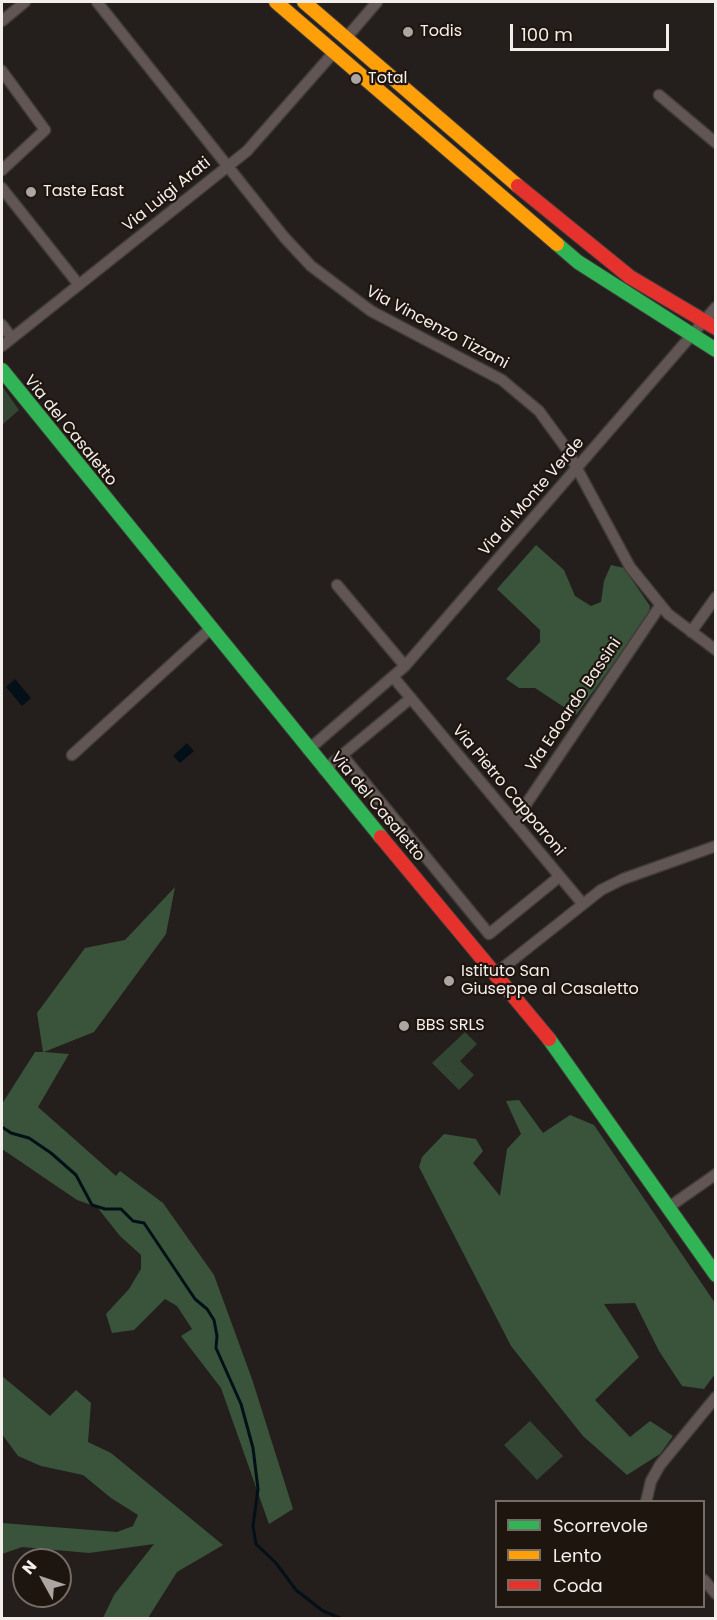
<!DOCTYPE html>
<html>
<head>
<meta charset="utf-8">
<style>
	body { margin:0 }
	#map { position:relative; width:717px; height:1620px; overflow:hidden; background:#241f1c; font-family:Poppins,sans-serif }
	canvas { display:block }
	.frame { position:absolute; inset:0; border:3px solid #f4eeea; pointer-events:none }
	.legend { position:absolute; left:495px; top:1500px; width:210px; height:108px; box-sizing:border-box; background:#1e150f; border:2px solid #746c67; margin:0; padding:8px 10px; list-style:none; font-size:18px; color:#f4eeea }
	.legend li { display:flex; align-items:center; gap:12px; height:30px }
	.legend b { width:30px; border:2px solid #746c67 }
	.north { position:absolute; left:12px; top:1548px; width:60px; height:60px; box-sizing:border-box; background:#1e150f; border:2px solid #746c67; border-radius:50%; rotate:310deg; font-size:16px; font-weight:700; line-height:24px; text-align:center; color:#f4eeea }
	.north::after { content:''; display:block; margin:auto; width:21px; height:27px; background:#aba6a2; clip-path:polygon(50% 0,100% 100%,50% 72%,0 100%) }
	.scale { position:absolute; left:510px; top:24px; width:159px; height:27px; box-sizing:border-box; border:3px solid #f4eeea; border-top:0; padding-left:8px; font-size:18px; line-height:21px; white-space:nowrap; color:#f4eeea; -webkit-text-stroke:4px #1e150f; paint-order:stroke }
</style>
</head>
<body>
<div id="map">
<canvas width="717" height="1620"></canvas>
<div class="frame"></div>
<ul class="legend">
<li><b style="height:8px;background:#30b455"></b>Scorrevole</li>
<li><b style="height:8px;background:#ff9f0a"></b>Lento</li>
<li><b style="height:8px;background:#e5322d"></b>Coda</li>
</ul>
<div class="north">N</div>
<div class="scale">100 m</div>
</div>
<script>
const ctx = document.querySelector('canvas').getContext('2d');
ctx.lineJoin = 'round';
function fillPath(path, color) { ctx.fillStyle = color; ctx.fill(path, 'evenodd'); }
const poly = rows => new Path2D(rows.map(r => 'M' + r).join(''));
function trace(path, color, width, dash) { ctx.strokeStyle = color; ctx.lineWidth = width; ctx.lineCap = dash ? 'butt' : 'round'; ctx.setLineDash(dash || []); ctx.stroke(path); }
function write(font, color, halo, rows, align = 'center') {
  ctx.font = font + ' Poppins,sans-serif'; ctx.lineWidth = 4.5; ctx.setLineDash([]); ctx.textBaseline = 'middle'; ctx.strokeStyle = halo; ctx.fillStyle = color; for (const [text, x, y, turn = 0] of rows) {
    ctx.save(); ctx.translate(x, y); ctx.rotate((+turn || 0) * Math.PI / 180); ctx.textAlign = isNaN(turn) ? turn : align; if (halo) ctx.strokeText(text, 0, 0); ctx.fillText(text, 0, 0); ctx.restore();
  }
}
const green = poly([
	[2,386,19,410,2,425],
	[465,1032,477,1044,460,1061,474,1075,459,1090,432,1063],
	[530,1421,563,1456,537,1480,504,1445]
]);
const forest = poly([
	[536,545,564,570,575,596,591,606,601,602,604,581,611,565,624,568,650,606,649,615,576,715,535,688,519,688,506,679,540,642,540,630,497,589],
	[175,887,166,934,94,1032,44,1052,69,1054,38,1107,116,1176,120,1171,163,1203,214,1275,252,1379,293,1509,269,1524,221,1388,181,1336,192,1329,177,1306,165,1299,134,1330,112,1333,106,1314,129,1289,141,1269,141,1255,120,1236,97,1207,77,1200,2,1149,2,1104,35,1052,43,1052,37,1013,85,948,125,940],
	[519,1100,543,1133,570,1115,594,1125,715,1303,715,1374,704,1389,682,1386,659,1351,635,1303,604,1304,639,1357,595,1400,630,1437,650,1421,673,1436,660,1454,627,1475,583,1436,511,1346,419,1167,422,1157,444,1134,476,1139,483,1151,473,1163,500,1196,507,1149,521,1134,506,1101],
	[2,1376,50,1416,76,1390,91,1403,88,1442,111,1453,223,1545,177,1572,148,1618,103,1618,114,1595,154,1544,89,1553,22,1547,2,1554,2,1523,117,1532,133,1526,138,1515,111,1498,83,1475,41,1466,18,1456,2,1434]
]);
const water = poly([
	[15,679,31,698,22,706,6,687],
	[187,743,194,751,180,763,173,756]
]);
const stream = poly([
	[2,1127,11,1133,29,1138,51,1153,76,1175,92,1205,105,1209,121,1209,133,1221,144,1223,195,1299,207,1309,214,1320,217,1336,216,1348,241,1404,253,1448,258,1489,253,1526,256,1544,276,1563,296,1590,323,1611,340,1618]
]);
const street = poly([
	[97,2,284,237,311,266,371,311,502,380,539,411,566,448,630,567,668,614,716,650],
	[2,21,25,2],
	[347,37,377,2],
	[2,71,45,130,2,170],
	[659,95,716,143],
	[2,188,79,285],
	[2,325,12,338],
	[2,346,247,151,335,51],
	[337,585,405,666],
	[691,632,716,597],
	[394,678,582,903],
	[308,750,405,666,716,307],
	[72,755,209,630],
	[342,755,489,934,559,877],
	[324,770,411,698],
	[514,822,660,606],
	[495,974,601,890,623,879,716,846],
	[669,1207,716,1174],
	[646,1502,651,1481,660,1465,716,1397],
	[704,1580,716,1594]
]);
const fast = poly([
	[557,244,578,262,716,350],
	[2,370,381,837],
	[549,1039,716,1275]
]);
const slow = poly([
	[276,2,557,244],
	[304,2,518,186]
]);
const jam = poly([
	[518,186,630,277,716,328],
	[381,837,549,1039]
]);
const markers = [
	[408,32,6,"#aba6a2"],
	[356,79,6,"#aba6a2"],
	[31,192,6,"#aba6a2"],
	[449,981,6,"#aba6a2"],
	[404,1026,6,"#aba6a2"]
];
const poiNames = [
	["Todis",420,32],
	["Total",368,79],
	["Taste East",43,192],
	["Istituto San",461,972],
	["Giuseppe al Casaletto",461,990],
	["BBS SRLS",416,1026]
];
const streetNames = [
	["Via Luigi Arati",167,195,-39],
	["Via Vincenzo Tizzani",437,328,28],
	["Via del Casaletto",70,431,51],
	["Via di Monte Verde",532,497,-49],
	["Via Edoardo Bassini",574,705,-56],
	["Via Pietro Capparoni",508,791,50],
	["Via del Casaletto",377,807,50]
];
fillPath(green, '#324633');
fillPath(forest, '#39543b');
fillPath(water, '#031018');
trace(stream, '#031018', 3);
trace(street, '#403c3a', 13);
trace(fast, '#403c3a', 16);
trace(slow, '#403c3a', 16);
trace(jam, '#403c3a', 16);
trace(street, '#615654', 10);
trace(fast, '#30b455', 14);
trace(slow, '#ff9f0a', 14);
trace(jam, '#e5322d', 14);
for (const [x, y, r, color] of markers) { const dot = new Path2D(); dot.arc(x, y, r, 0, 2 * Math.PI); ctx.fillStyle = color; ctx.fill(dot); trace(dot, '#1e150f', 2); }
write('16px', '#f4eeea', '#1e150f', poiNames, 'left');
write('16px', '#f4eeea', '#1e150f', streetNames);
</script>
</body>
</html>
